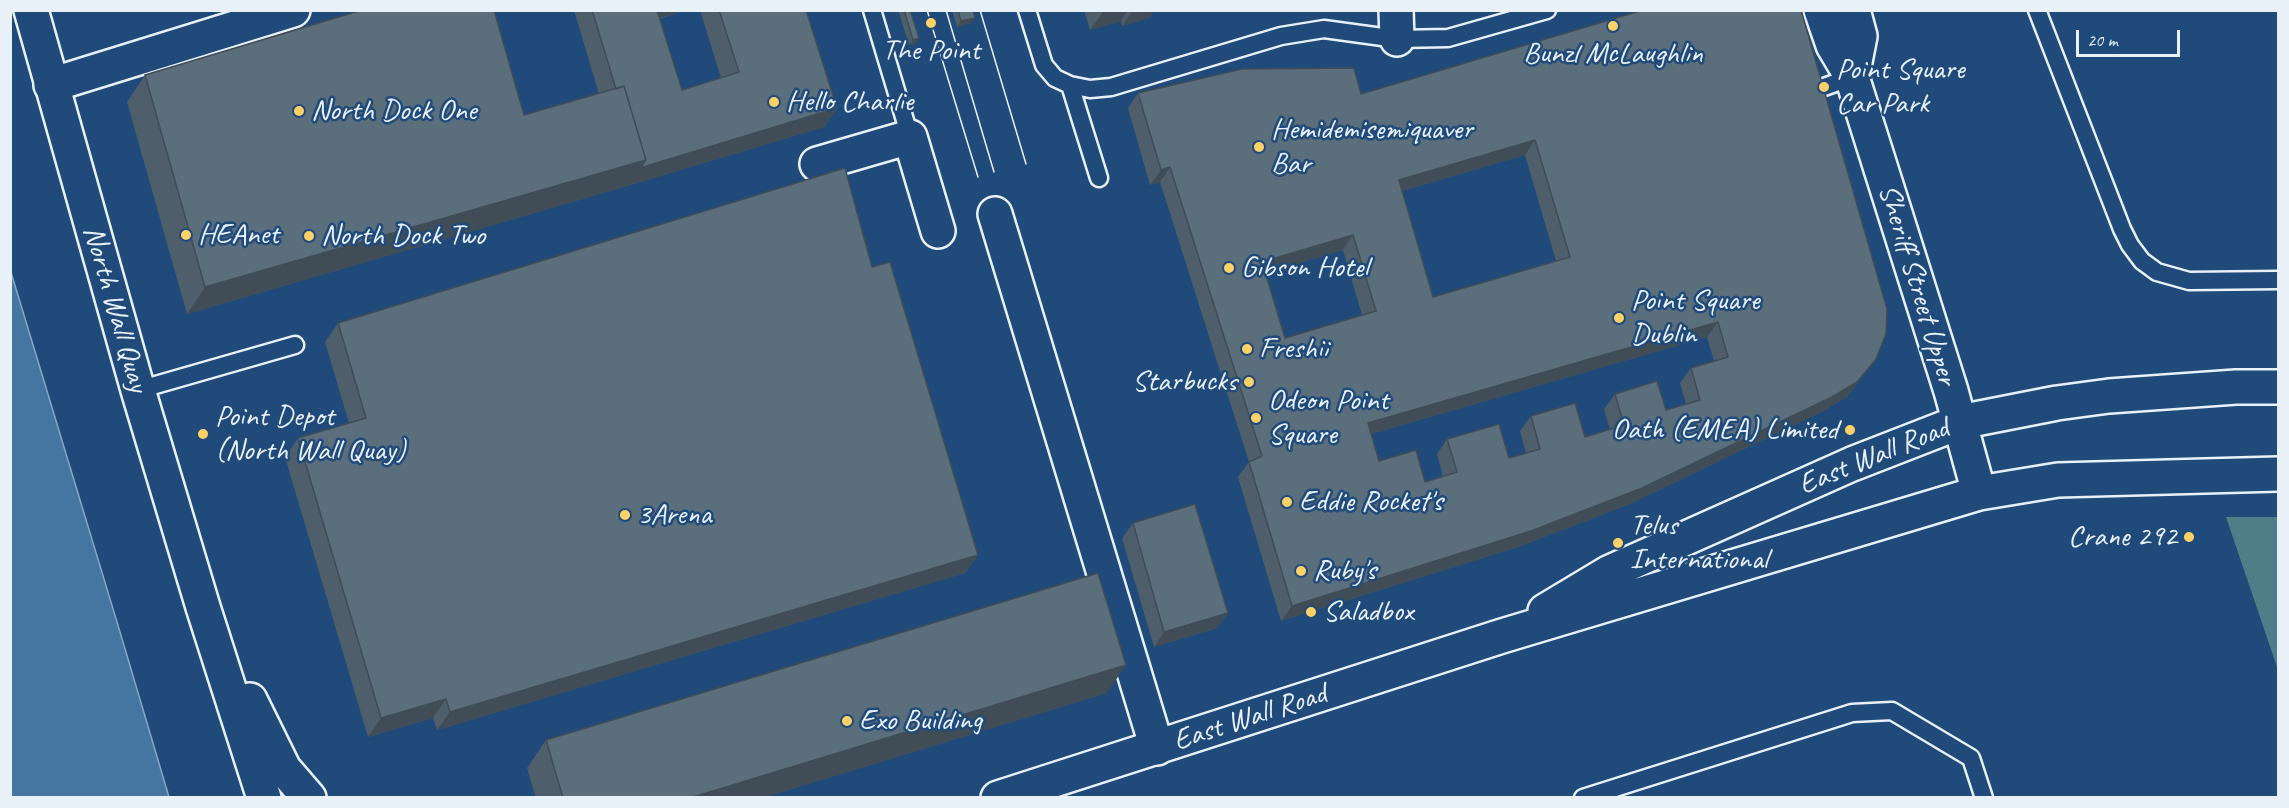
<!DOCTYPE html>
<html>
<head>
<meta charset="utf-8">
<style>
	body { margin:0 }
	#map { position:relative; width:2289px; height:808px; overflow:hidden; background:#1f4a7a; font-family:Caveat,sans-serif }
	canvas { display:block }
	.frame { position:absolute; inset:0; border:12px solid #e8f1f8; pointer-events:none }
	.scale { position:absolute; left:2076px; top:30px; width:104px; height:27px; box-sizing:border-box; border:3px solid #e8f1f8; border-top:0; padding-left:8px; font-size:18px; line-height:21px; white-space:nowrap; color:#e8f1f8; -webkit-text-stroke:4px #1f4a7a; paint-order:stroke }
</style>
</head>
<body>
<div id="map">
<canvas width="2289" height="808"></canvas>
<div class="frame"></div>
<div class="scale">20 m</div>
</div>
<script>
const ctx = document.querySelector('canvas').getContext('2d');
ctx.lineJoin = 'round';
function fillPath(path, color) { ctx.fillStyle = color; ctx.fill(path, 'evenodd'); }
const poly = rows => new Path2D(rows.map(r => 'M' + r).join(''));
function trace(path, color, width, dash) { ctx.strokeStyle = color; ctx.lineWidth = width; ctx.lineCap = dash ? 'butt' : 'round'; ctx.setLineDash(dash || []); ctx.stroke(path); }
function write(font, color, halo, rows, align = 'center') {
  ctx.font = font + ' Caveat,sans-serif'; ctx.lineWidth = 5; ctx.setLineDash([]); ctx.textBaseline = 'middle'; ctx.strokeStyle = halo; ctx.fillStyle = color; for (const [text, x, y, turn = 0] of rows) {
    ctx.save(); ctx.translate(x, y); ctx.rotate((+turn || 0) * Math.PI / 180); ctx.textAlign = isNaN(turn) ? turn : align; if (halo) ctx.strokeText(text, 0, 0); ctx.fillText(text, 0, 0); ctx.restore();
  }
}
const green = poly([
	[2226,517,2278,517,2278,670]
]);
const water = poly([
	[10,269,117,622,169,797,11,797,10,269]
]);
const lane = poly([
	[872,10,910,137],
	[1027,10,1044,65,1055,78,1070,85,1090,89,1111,87,1281,36,1324,29,1397,39,1448,38,1547,10],
	[2037,10,2122,229,2130,245,2142,261,2157,272,2189,281,2278,280],
	[1070,85,1099,178],
	[1824,87,1852,77],
	[138,390,295,345],
	[1583,798,1852,713,1892,711,1971,758,1984,798]
]);
const street = poly([
	[1396,10,1397,39],
	[51,85,293,10],
	[817,164,910,137,938,231],
	[995,214,1157,748]
]);
const secondary = poly([
	[31,10,138,390,203,607,264,798],
	[1821,10,1833,45,1852,77,1951,391,1979,493],
	[1852,77,1860,36,1853,10],
	[1545,611,1610,572,1852,464,1960,422,2057,403,2109,396,2236,387,2278,387],
	[250,700,284,769,309,798],
	[998,798,1502,636,1979,493,2058,480,2278,474]
]);
const tram = poly([
	[927,10,978,177],
	[946,10,994,172],
	[980,10,1026,164]
]);
const wall = poly([
	[574,10,685,10,660,19,682,90,721,78,700,10,806,10,837,108,824,127,627,186,187,314,127,102,145,75,524,115,599,94],
	[898,10,910,10,915,44,909,45],
	[952,10,973,10,971,23,957,27],
	[1084,10,1158,10,1153,12,1149,18,1122,26,1121,21,1090,30],
	[1643,10,1876,359,1847,397,1821,412,1632,503,1521,546,1281,621,1238,477,1249,462,1160,182,1150,185,1128,108,1138,93,1361,94],
	[1525,155,1556,261,1433,297,1402,191],
	[1343,250,1362,315,1285,338,1266,273],
	[1707,337,1714,361,1691,368,1680,383,1686,404,1666,410,1615,394,1604,409,1610,429,1585,437,1531,416,1520,431,1526,453,1509,458,1447,439,1437,454,1443,477,1425,482,1379,461,1371,434],
	[872,267,978,555,965,573,437,730,433,718,368,737,285,457,298,438,349,423,325,342,338,323],
	[1133,523,1228,613,1217,628,1154,647,1122,538],
	[1107,693,762,798,536,798,527,768,546,740]
]);
const shadedWall = poly([
	[652,10,685,10,642,24],
	[1107,10,1128,10,1121,21,1090,30,1103,12],
	[1133,10,1158,10,1153,12,1149,18,1122,26],
	[975,18,971,23,957,27,961,21],
	[919,38,915,44,909,45,913,40],
	[837,108,824,127,627,186,187,314,205,287,646,160],
	[1535,140,1525,155,1388,195,1399,180],
	[1170,167,1160,182,1150,185,1161,170],
	[1353,235,1343,250,1252,277,1262,262],
	[1718,322,1707,337,1357,438,1368,423],
	[1876,359,1847,397,1821,412,1632,503,1521,546,1281,621,1292,606],
	[978,555,965,573,437,730,450,712],
	[1228,613,1217,628,1154,647,1164,632],
	[1126,665,1107,693,762,798,690,798],
	[446,699,433,718,368,737,381,718]
]);
const building = poly([
	[362,10,494,10,524,115,624,86,646,160,205,287,145,75,362,10],
	[592,10,657,10,682,90,739,72,719,10,806,10,837,108,640,168,646,160,624,86,616,89,592,10],
	[904,10,910,10,919,38,913,40,904,10],
	[958,10,973,10,975,18,961,21,958,10],
	[1643,10,1801,10,1887,309,1886,334,1876,359,1857,382,1832,397,1642,488,1531,531,1292,606,1249,462,1262,456,1170,167,1161,170,1138,93,1242,69,1354,68,1361,94,1643,10],
	[1535,140,1570,257,1433,297,1399,180,1535,140],
	[1353,235,1376,311,1285,338,1262,262,1353,235],
	[1718,322,1728,357,1691,368,1700,400,1666,410,1657,381,1615,394,1624,425,1585,437,1575,403,1531,416,1540,449,1509,458,1499,424,1447,439,1457,472,1425,482,1416,450,1379,461,1368,423,1718,322],
	[845,168,872,267,890,262,978,555,450,712,446,699,381,718,298,438,366,418,338,323,845,168],
	[1195,504,1228,613,1164,632,1133,523,1195,504],
	[1098,573,1126,665,690,798,563,798,546,740,1098,573]
]);
const markers = [
	[931,23,6,"#ffd166"],
	[1613,26,6,"#ffd166"],
	[1824,87,6,"#ffd166"],
	[774,102,6,"#ffd166"],
	[299,111,6,"#ffd166"],
	[1259,147,6,"#ffd166"],
	[186,235,6,"#ffd166"],
	[309,236,6,"#ffd166"],
	[1229,268,6,"#ffd166"],
	[1619,318,6,"#ffd166"],
	[1247,349,6,"#ffd166"],
	[1249,382,6,"#ffd166"],
	[1256,418,6,"#ffd166"],
	[1850,430,6,"#ffd166"],
	[203,434,6,"#ffd166"],
	[1287,502,6,"#ffd166"],
	[625,515,6,"#ffd166"],
	[2189,537,6,"#ffd166"],
	[1618,543,6,"#ffd166"],
	[1301,571,6,"#ffd166"],
	[1311,612,6,"#ffd166"],
	[847,721,6,"#ffd166"]
];
const poiNames = [
	["The Point",931,51,"center"],
	["Bunzl McLaughlin",1613,54,"center"],
	["Point Square",1836,70],
	["Car Park",1836,104],
	["Hello Charlie",786,102],
	["North Dock One",311,111],
	["Hemidemisemiquaver",1271,130],
	["Bar",1271,164],
	["HEAnet",198,235],
	["North Dock Two",321,236],
	["Gibson Hotel",1241,268],
	["Point Square",1631,301],
	["Dublin",1631,335],
	["Freshii",1259,349],
	["Starbucks",1237,382,"right"],
	["Odeon Point",1268,401],
	["Square",1268,435],
	["Point Depot",215,417],
	["(North Wall Quay)",215,451],
	["Oath (EMEA) Limited",1838,430,"right"],
	["Eddie Rocket's",1299,502],
	["3Arena",637,515],
	["Telus",1630,526],
	["International",1630,560],
	["Crane 292",2177,537,"right"],
	["Ruby's",1313,571],
	["Saladbox",1323,612],
	["Exo Building",859,721]
];
const streetNames = [
	["Sheriff Street Upper",1917,285,73],
	["North Wall Quay",115,309,74],
	["East Wall Road",1874,457,-22],
	["East Wall Road",1250,718,-18]
];
fillPath(green, '#4f7e88');
fillPath(water, '#4476a1');
trace(water, '#86a7c4', 1.5);
trace(lane, '#e8f1f8', 21);
trace(street, '#e8f1f8', 38);
trace(secondary, '#e8f1f8', 38);
trace(lane, '#1f4a7a', 16);
trace(street, '#1f4a7a', 33);
trace(secondary, '#1f4a7a', 33);
trace(tram, '#e8f1f8', 1.5);
fillPath(wall, '#4e5f6b');
fillPath(shadedWall, '#404d57');
fillPath(building, '#5b6e7c');
trace(building, '#404d57', 1.5);
for (const [x, y, r, color] of markers) { const dot = new Path2D(); dot.arc(x, y, r, 0, 2 * Math.PI); ctx.fillStyle = color; ctx.fill(dot); trace(dot, '#1f4a7a', 2); }
write('30px', '#e8f1f8', '#1f4a7a', poiNames, 'left');
write('30px', '#e8f1f8', '#1f4a7a', streetNames);
</script>
</body>
</html>
